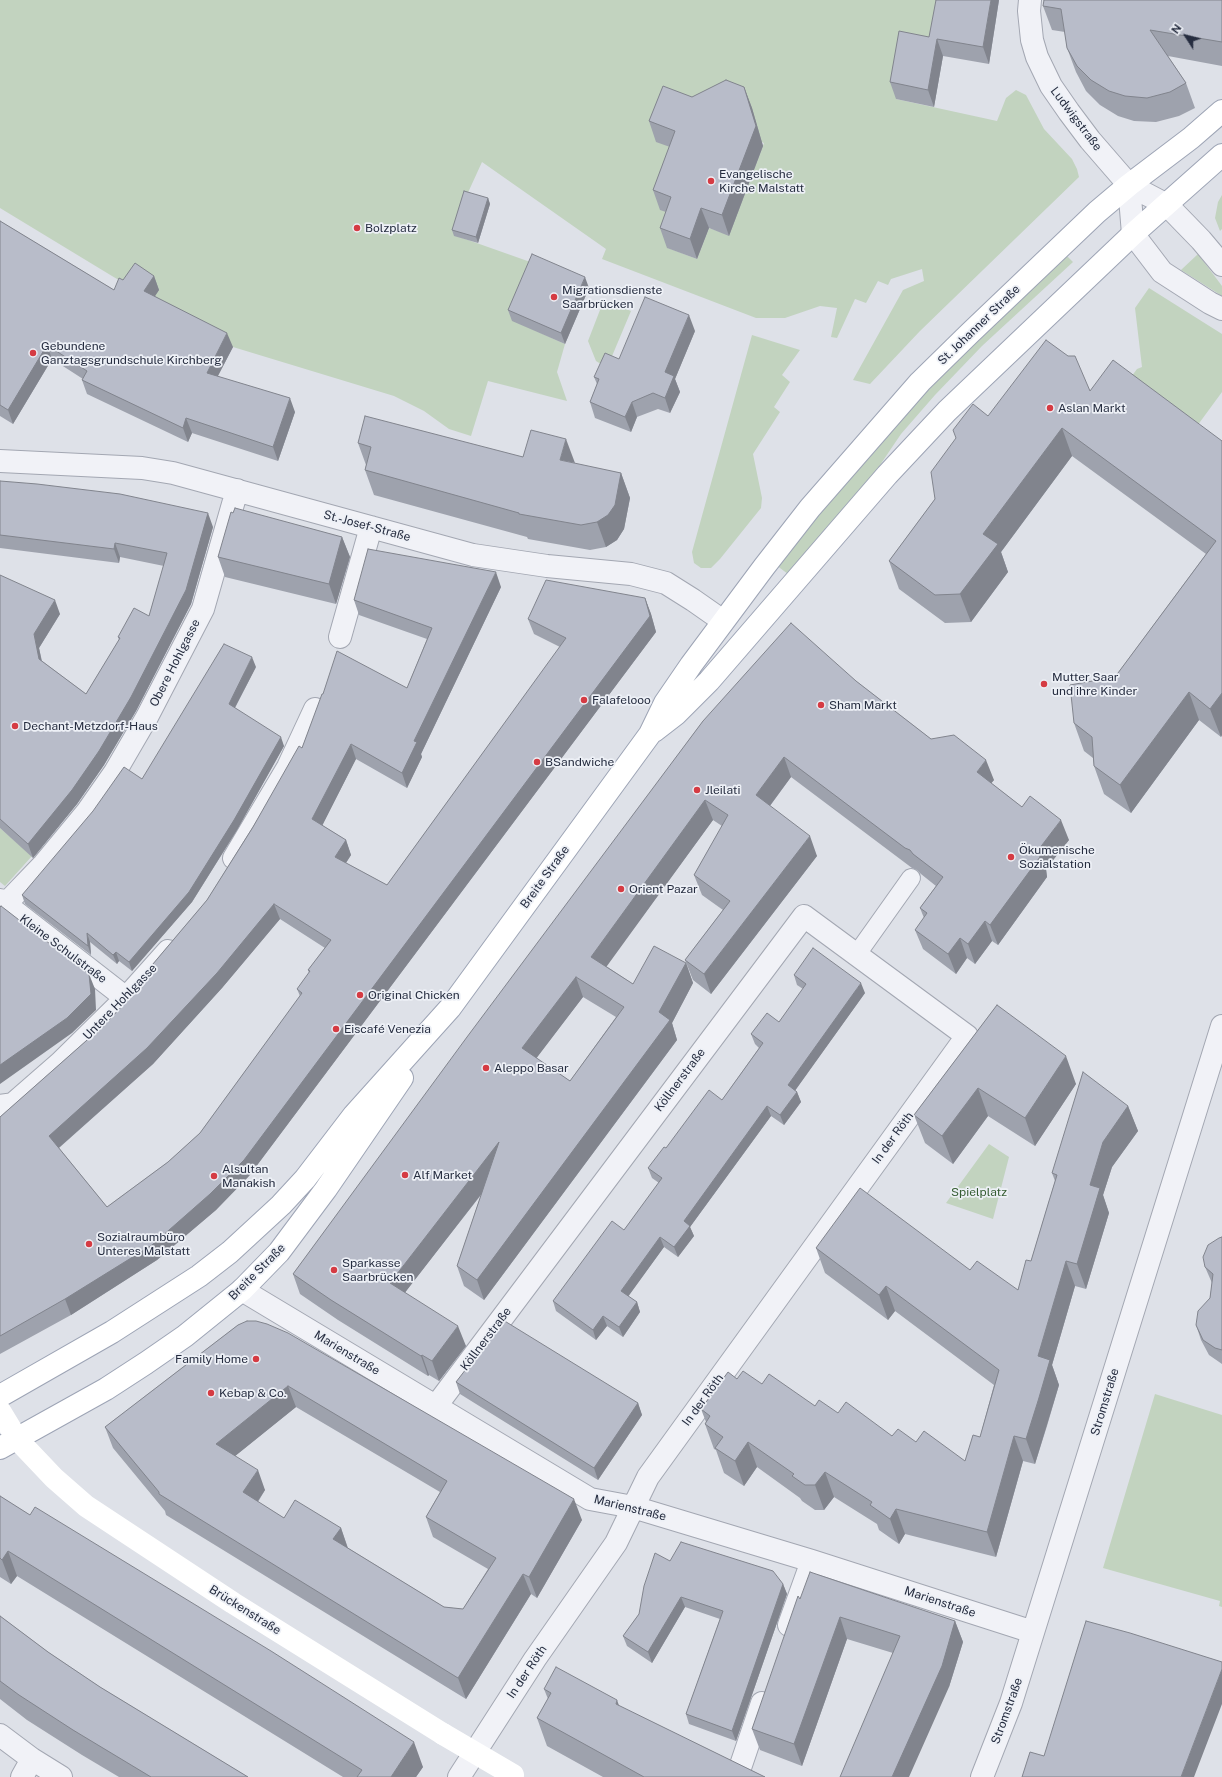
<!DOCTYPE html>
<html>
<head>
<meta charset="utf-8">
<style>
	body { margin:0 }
	#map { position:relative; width:1222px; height:1777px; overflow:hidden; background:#dee1e8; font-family:"Public Sans",sans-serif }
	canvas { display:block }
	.north { position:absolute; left:1166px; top:16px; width:40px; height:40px; -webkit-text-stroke:3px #edf0f6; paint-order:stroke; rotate:306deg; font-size:11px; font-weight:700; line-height:16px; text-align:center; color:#262d40 }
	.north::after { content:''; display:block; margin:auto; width:14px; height:18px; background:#262d40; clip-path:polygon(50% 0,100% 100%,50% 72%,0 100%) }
</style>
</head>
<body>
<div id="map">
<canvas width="1222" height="1777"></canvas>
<div class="north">N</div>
</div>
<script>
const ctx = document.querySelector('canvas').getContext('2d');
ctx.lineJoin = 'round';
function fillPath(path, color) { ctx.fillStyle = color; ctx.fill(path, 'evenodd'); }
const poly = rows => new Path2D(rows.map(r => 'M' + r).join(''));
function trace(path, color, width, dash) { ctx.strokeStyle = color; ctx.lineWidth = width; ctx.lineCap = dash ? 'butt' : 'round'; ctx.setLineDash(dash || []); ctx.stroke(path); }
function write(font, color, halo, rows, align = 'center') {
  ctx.font = font + ' "Public Sans",sans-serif'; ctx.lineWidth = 3.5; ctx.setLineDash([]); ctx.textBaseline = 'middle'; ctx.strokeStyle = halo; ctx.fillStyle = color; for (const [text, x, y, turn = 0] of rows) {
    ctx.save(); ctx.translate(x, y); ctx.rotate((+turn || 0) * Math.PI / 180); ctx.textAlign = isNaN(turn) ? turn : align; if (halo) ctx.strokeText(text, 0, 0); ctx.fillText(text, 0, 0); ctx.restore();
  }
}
const green = poly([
	[0,0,945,0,935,54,896,99,997,121,1006,98,1016,90,1026,95,1044,129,1072,159,1077,169,1079,177,920,331,870,384,853,380,903,290,924,281,922,269,891,279,888,285,878,281,866,303,855,299,837,338,831,337,837,308,820,306,785,318,756,318,602,259,606,249,482,162,466,197,454,235,536,264,512,320,565,344,557,372,567,401,488,381,471,436,449,429,424,411,394,396,233,347,112,276,0,208],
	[753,139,764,143,729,235,709,228,697,259,668,248,679,217,674,148],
	[1222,195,1222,229,1220,231,1215,218,1218,202],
	[1198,254,1222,286,1222,296,1181,270],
	[1066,255,1073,262,982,346,935,395,901,434,878,468,788,574,776,565,816,514,928,388],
	[1149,288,1222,334,1222,392,1189,437,1123,388,1137,369,1142,367,1135,308],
	[611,303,631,311,607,368,596,361,588,341,600,310],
	[752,335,800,350,782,375,790,382,774,407,780,412,753,454,762,498,761,508,720,559,711,568,701,568,694,563,692,552],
	[0,828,32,856,5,886,0,882],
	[989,1144,1009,1157,993,1219,946,1203],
	[1155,1394,1222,1415,1222,1607,1219,1606,1220,1601,1103,1568]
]);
const lane = poly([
	[857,954,911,878]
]);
const street = poly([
	[1030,0,1029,11,1032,40,1037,57,1051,86,1069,112,1090,140,1129,185,1167,205,1201,240,1222,265],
	[1129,185,1133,234,1162,272,1210,303,1222,309],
	[0,461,142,468,173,473,473,555,547,566,631,574,666,583,693,600,723,621],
	[340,637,371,527],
	[234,858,288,767,315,709],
	[0,900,126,998],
	[0,910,44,864,87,812,115,772,147,717,203,609,237,490],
	[0,1106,13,1104,60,1063,126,998,168,951],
	[242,1290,590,1499,633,1507,812,1561,1033,1632],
	[436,1406,804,916,967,1036,648,1477,616,1543,535,1659,459,1777],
	[789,1625,812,1561],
	[0,1735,32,1759,61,1777],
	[740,1768,762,1703],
	[22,1777,32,1759],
	[982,1777,1011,1703,1222,1026]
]);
const secondary = poly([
	[0,1411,17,1439,54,1478,86,1506,233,1603,443,1734]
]);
const primary = poly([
	[654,731,676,714,709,681,887,475,947,411,1133,234,1222,155],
	[0,1396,112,1332,199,1276,230,1252,281,1205,305,1179,354,1115,450,1008,650,734,665,703,691,665,764,567,810,508,920,382,970,333,1097,212,1129,185,1191,138,1222,111],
	[0,1448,106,1389,146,1363,185,1336,242,1290,279,1252,326,1189,402,1078]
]);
const secondaryBridge = poly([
	[443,1734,513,1775]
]);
const wall = poly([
	[999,0,989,64,943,56,934,107,896,99,890,82,929,37],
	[1222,0,1222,66,1168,56,1186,83,1195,108,1179,116,1156,122,1134,121,1118,116,1100,105,1086,91,1076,72,1067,48,1065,32,1052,30,1043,6],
	[744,87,752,108,763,146,729,236,709,228,697,259,667,248,660,228,666,212,660,210,653,190,670,147,656,142,649,121,692,97],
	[488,198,490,204,478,243,454,236,452,230],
	[0,221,114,290,123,280,154,276,159,290,155,296,233,347,218,376,295,412,278,461,192,433,188,442,87,394,82,380,83,379,52,359,13,424,0,416],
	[589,288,565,344,512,321,508,310],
	[695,331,675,379,680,392,670,413,658,409,637,417,631,432,595,418,590,402,597,384,594,377,619,359],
	[1090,391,1222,441,1222,735,1221,737,1199,720,1131,813,1104,794,1094,766,1093,758,1084,751,1074,723,1115,677,1206,554,1072,456,1001,552,1008,572,971,622,945,623,899,589,889,561,935,499,988,416],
	[358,443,523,457,575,464,621,473,630,498,624,529,617,540,606,547,590,550,528,539,527,537,374,495,365,470,366,465],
	[0,481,213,527,191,604,136,711,104,765,77,804,33,858,0,828,0,575,60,614,39,648,42,661,86,694,119,640,118,637,149,616,164,566,120,557,119,563,0,548],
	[233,513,342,537,350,557,336,604,225,577,218,557],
	[501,587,421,754,422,757,407,788,356,759,322,825,346,840,351,855,346,863,387,885,560,647,534,634,528,619,645,598,651,614,656,632,249,1176,216,1210,157,1260,71,1315,0,1354,0,1117,95,1033,95,1035,149,977,147,971,207,900,302,748,323,694,407,688,427,639,359,615,354,600],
	[280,919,325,948,308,970,309,973,297,989,300,996,200,1133,168,1162,107,1207,59,1148,153,1064,222,988],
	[256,667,235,708,284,746,237,830,192,902,132,971,119,961,117,964,90,942,91,955,25,904,22,895,142,779],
	[856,681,931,739,994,780,991,783,1022,807,1069,840,1046,869,1047,877,998,945,992,941,975,964,967,958,956,974,923,949,915,930,924,918,920,908,936,886,921,874,917,870,912,868,791,777,770,806,817,856,711,994,693,980,685,960,723,910,702,895,694,875,722,826,713,820,606,966,633,984,686,963,693,983,672,1023,677,1040,484,1300,464,1286,457,1266,481,1195,405,1292,466,1346,439,1381,429,1375,428,1376,338,1320,300,1294,293,1274,703,721],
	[583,997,616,1017,570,1081,536,1058],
	[794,975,865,993,795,1090,797,1092,801,1102,784,1125,771,1116,690,1227,694,1236,678,1257,664,1247,628,1296,637,1302,640,1312,623,1337,607,1326,596,1340,556,1311,553,1301,624,1230,659,1183,652,1178,648,1168,666,1148,722,1100,759,1048,755,1044,751,1034,779,1022,803,989,797,985],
	[997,1005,1076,1084,1035,1146,988,1116,953,1164,925,1143,914,1115],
	[1128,1106,1138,1131,1112,1167,1103,1195,1109,1213,1086,1289,1075,1286,1052,1365,1059,1385,1047,1426,1035,1464,1023,1461,996,1557,905,1534,899,1544,879,1530,877,1524,834,1497,824,1510,815,1510,802,1501,800,1498,757,1467,744,1486,724,1473,716,1450,714,1449,705,1424,706,1422,701,1409,737,1379,762,1384,815,1406,838,1413,892,1436,916,1442,965,1461,980,1437,994,1385,895,1311,888,1320,825,1273,816,1248,970,1270,1018,1290,1031,1261,1055,1181,1052,1173],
	[1222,1237,1222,1364,1209,1355,1201,1340,1196,1325,1210,1298,1212,1283,1205,1267],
	[238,1325,582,1520,537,1598,531,1594,466,1699,166,1515,165,1511,113,1448,105,1427],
	[296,1407,440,1492,426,1517,433,1537,488,1569,463,1609,444,1607,348,1548,341,1528,284,1518,258,1502,265,1490,235,1456],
	[484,1348,638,1403,642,1415,598,1480,460,1394,456,1382],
	[0,1496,423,1767,416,1777,343,1777,17,1576,11,1584,0,1577],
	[670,1561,783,1584,787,1594,736,1741,689,1724,686,1714,720,1619,685,1607,652,1663,627,1646,623,1636,639,1614],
	[800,1599,955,1621,963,1642,949,1687,893,1653,847,1639,802,1766,760,1750,752,1729],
	[0,1616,48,1652,100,1687,248,1777,119,1777,82,1755,27,1720,0,1699],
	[544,1689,619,1706,765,1777,603,1777,547,1746,537,1718,548,1699]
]);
const shadedWall = poly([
	[991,0,999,0,989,64,983,47],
	[937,39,943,56,934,107,928,90],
	[744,87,752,108,763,146,729,236,722,215],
	[488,198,490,204,478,243,476,237],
	[701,208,709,228,697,259,690,239],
	[154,276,159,290,149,305,144,291],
	[585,277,589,288,565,344,561,333],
	[689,315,695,331,675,379,680,392,670,413,665,398,665,372],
	[227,333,233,347,212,387,207,373],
	[47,345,52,359,13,424,8,410],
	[290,398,295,412,278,461,273,447],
	[632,402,637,417,631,432,625,417],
	[186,418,192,433,188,442,183,428],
	[1062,428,1072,456,1001,552,1008,572,971,622,960,594,983,534],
	[566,439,575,463,560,460],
	[621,473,630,498,624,529,617,540,606,547,597,522],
	[208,513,213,527,191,604,136,711,104,765,77,804,33,858,28,844],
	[342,537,350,557,336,604,329,584],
	[115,543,120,557,119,563,114,549],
	[496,572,501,587,421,754,422,757,407,788,402,773,414,741],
	[645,598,651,614,656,632,249,1176,216,1210,157,1260,71,1315,65,1299],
	[55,600,60,614,39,648,44,673,39,659,34,634],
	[252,657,256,667,232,713,229,704],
	[1189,692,1199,720,1131,813,1120,785],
	[1222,693,1222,735,1221,737,1210,709],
	[281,737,284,746,237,830,192,902,132,971,129,962],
	[351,744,356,759,318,834,312,819],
	[784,757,791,777,763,815,756,795],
	[986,760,994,780,984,792,977,772],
	[705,800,713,820,599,977,591,957],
	[1061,820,1069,840,1046,869,1047,877,998,945,990,925,1039,849],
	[810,836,817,856,711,994,704,974],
	[346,840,351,855,340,872,335,857],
	[274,904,280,919,222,988,153,1064,54,1152,49,1136],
	[985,921,992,941,975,964,968,944],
	[87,933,90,942,91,955,88,946],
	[960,938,967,958,956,974,948,954],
	[116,952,119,961,117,964,113,955],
	[686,963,693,983,672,1023,677,1040,484,1300,477,1280,659,1012],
	[89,974,95,989,96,1010,72,1033,0,1084,0,1065],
	[576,977,583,997,529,1068,522,1048],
	[861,983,865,993,792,1095,788,1085],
	[1066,1056,1076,1084,1035,1146,1025,1118],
	[978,1088,988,1116,953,1164,942,1136],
	[797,1092,801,1102,784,1125,780,1115],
	[767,1106,771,1116,690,1227,694,1236,678,1257,674,1247,684,1221],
	[1128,1106,1138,1131,1112,1167,1103,1195,1109,1213,1086,1289,1077,1264,1090,1185,1103,1142],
	[499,1142,506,1162,397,1303,390,1283],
	[660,1237,664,1247,625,1301,621,1291],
	[1066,1261,1075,1286,1052,1365,1059,1385,1035,1464,1026,1439,1038,1356],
	[886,1286,895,1311,888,1320,879,1295],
	[637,1302,640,1312,623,1337,619,1327],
	[603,1316,607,1326,596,1340,593,1330],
	[458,1326,466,1346,439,1381,432,1361],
	[422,1355,429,1375,428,1376,421,1356],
	[288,1386,296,1407,224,1465,216,1444],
	[638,1403,642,1415,598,1480,594,1468],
	[1014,1436,1023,1461,996,1557,987,1532],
	[748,1442,757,1467,744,1486,735,1461],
	[258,1470,265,1490,250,1513,243,1492],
	[825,1472,834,1497,824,1510,815,1485],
	[574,1499,582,1520,537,1598,529,1577],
	[896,1509,905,1534,899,1544,890,1519],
	[341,1528,348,1549,333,1539],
	[8,1551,17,1576,11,1584,2,1560],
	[523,1574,531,1594,466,1699,458,1678],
	[783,1584,787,1594,736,1741,732,1731],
	[681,1597,685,1607,652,1663,648,1652],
	[840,1617,847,1639,802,1766,794,1744],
	[955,1621,963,1642,949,1687,909,1777,892,1777],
	[1222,1669,1222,1704,1194,1777,1181,1777],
	[617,1700,627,1728,616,1704],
	[414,1742,423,1767,416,1777,391,1777]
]);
const building = poly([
	[936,0,991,0,983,47,937,39,928,90,890,82,899,31,929,37,936,0],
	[1044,0,1222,0,1222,42,1150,30,1186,83,1170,92,1147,98,1125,96,1109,91,1091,80,1077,66,1067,48,1061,9,1043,6,1044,0],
	[726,80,744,87,756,126,722,215,701,208,690,239,660,228,671,197,653,190,675,131,649,121,663,86,692,97,726,80],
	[464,191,488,198,476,237,452,230,464,191],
	[0,221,114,290,119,278,123,280,135,263,154,276,144,291,227,333,207,373,290,398,273,447,186,418,183,428,82,380,87,371,47,345,8,410,0,405,0,221],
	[532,254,585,277,561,333,508,310,532,254],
	[645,297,689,315,665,372,674,376,665,398,653,393,632,402,625,417,590,402,599,379,594,377,605,353,619,359,645,297],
	[1046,340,1068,356,1075,356,1090,391,1113,360,1222,441,1222,693,1210,709,1189,692,1120,785,1094,766,1092,737,1074,723,1070,685,1115,677,1216,541,1062,428,983,534,998,544,960,594,935,595,889,561,935,499,931,472,956,438,953,430,973,404,988,416,1046,340],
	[365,416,523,457,531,430,566,439,560,460,621,473,615,505,608,515,597,522,581,525,519,514,519,513,365,470,371,447,358,443,365,416],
	[0,481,37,484,120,494,208,513,186,590,131,697,99,751,72,790,28,844,0,819,0,575,55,600,34,634,39,659,86,694,120,638,118,637,134,608,149,616,167,553,115,543,114,549,0,535,0,481],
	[235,508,342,537,329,584,218,557,231,512,233,513,235,508],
	[368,549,496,572,414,741,417,742,402,773,351,744,312,819,346,840,335,857,387,885,566,638,528,619,546,580,645,598,650,616,244,1160,210,1194,152,1245,65,1299,0,1336,0,1117,95,1033,95,1035,151,975,147,971,207,900,253,827,299,746,302,748,322,694,323,694,337,651,407,688,432,628,354,600,368,549],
	[274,904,331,940,308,970,310,971,297,989,302,993,200,1133,168,1162,107,1207,49,1136,147,1048,217,973,274,904],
	[791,623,856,681,931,739,954,735,986,760,977,772,1022,807,1030,796,1061,820,1039,849,1040,857,990,925,985,921,968,944,960,938,948,954,915,930,927,913,920,908,943,877,913,854,910,850,905,848,784,757,756,795,810,836,704,974,685,960,730,901,694,875,728,815,705,800,591,957,633,984,654,946,686,963,659,1012,670,1020,477,1280,457,1266,499,1142,390,1283,458,1326,432,1361,422,1355,421,1356,331,1300,293,1274,467,1037,703,721,791,623],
	[576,977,624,1007,570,1081,522,1048,576,977],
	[224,644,252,657,229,704,281,737,234,820,189,892,129,962,116,952,113,955,87,933,88,946,22,895,93,811,124,767,142,779,224,644],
	[1,906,89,974,91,994,67,1018,0,1065,0,907,1,906],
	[813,948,861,983,788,1085,797,1092,780,1115,767,1106,684,1221,690,1226,674,1247,660,1237,621,1291,637,1302,619,1327,603,1316,593,1330,553,1301,612,1221,624,1230,662,1178,648,1168,664,1147,666,1148,709,1090,722,1100,763,1043,751,1034,767,1013,779,1022,806,984,794,975,813,948],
	[997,1005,1066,1056,1025,1118,978,1088,942,1136,914,1115,997,1005],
	[1083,1072,1128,1106,1103,1142,1090,1185,1100,1188,1077,1264,1066,1261,1038,1356,1050,1360,1038,1401,1026,1439,1014,1436,987,1532,896,1509,890,1519,870,1505,872,1502,825,1472,815,1485,805,1485,792,1476,794,1474,748,1442,735,1461,715,1448,723,1437,705,1424,710,1416,701,1409,728,1372,737,1379,743,1371,762,1384,769,1374,815,1406,819,1400,838,1413,846,1402,892,1436,898,1429,916,1442,924,1431,965,1461,973,1435,980,1437,999,1370,886,1286,879,1295,816,1248,860,1188,970,1270,977,1261,1018,1290,1026,1260,1031,1261,1049,1201,1057,1175,1052,1173,1083,1072],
	[1222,1237,1222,1350,1215,1348,1203,1340,1196,1325,1198,1311,1210,1298,1213,1274,1205,1267,1203,1257,1208,1245,1219,1238,1222,1237],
	[503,1320,638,1403,594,1468,456,1382,483,1347,484,1348,503,1320],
	[247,1321,256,1321,267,1324,288,1333,574,1499,529,1577,523,1574,458,1678,159,1494,159,1492,105,1427,238,1325,247,1321],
	[288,1386,447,1481,426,1517,496,1558,463,1609,444,1607,333,1539,341,1528,295,1500,284,1518,243,1492,258,1470,216,1444,288,1386],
	[0,1496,30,1515,35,1507,271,1651,414,1742,391,1777,357,1777,362,1770,8,1551,2,1560,0,1558,0,1496],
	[681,1542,773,1571,783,1584,732,1731,686,1714,723,1611,681,1597,648,1652,623,1636,639,1614,644,1586,655,1553,670,1561,681,1542],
	[810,1572,955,1621,942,1666,892,1777,840,1777,900,1636,840,1617,794,1744,752,1729,798,1596,800,1599,810,1572],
	[0,1616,48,1652,100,1687,248,1777,151,1777,73,1730,19,1695,0,1681,0,1616],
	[1086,1621,1130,1633,1222,1662,1222,1669,1181,1777,1022,1777,1030,1752,1044,1756,1086,1621],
	[556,1667,617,1700,616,1704,765,1777,644,1777,537,1718,551,1693,544,1689,556,1667]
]);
const markers = [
	[711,181,4,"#d53b43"],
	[357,228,4,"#d53b43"],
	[554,297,4,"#d53b43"],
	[33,353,4,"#d53b43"],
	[1050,408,4,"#d53b43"],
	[1044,684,4,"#d53b43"],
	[584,700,4,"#d53b43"],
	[821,705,4,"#d53b43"],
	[15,726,4,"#d53b43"],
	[537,762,4,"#d53b43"],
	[697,790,4,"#d53b43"],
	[1011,857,4,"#d53b43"],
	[621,889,4,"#d53b43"],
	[360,995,4,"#d53b43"],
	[336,1029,4,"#d53b43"],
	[486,1068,4,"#d53b43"],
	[405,1175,4,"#d53b43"],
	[214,1176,4,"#d53b43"],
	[89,1244,4,"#d53b43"],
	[334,1270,4,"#d53b43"],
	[256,1359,4,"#d53b43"],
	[211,1393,4,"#d53b43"]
];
const streetNames = [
	["Ludwigstraße",1076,119,53],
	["St. Johanner Straße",979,325,-44],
	["St.-Josef-Straße",367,526,15],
	["Obere Hohlgasse",175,663,-63],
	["Breite Straße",545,877,-54],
	["Kleine Schulstraße",63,949,37],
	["Untere Hohlgasse",120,1002,-46],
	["Köllnerstraße",680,1080,-53],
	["In der Röth",893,1138,-54],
	["Breite Straße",257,1272,-45],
	["Köllnerstraße",486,1339,-53],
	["Marienstraße",347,1353,31],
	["In der Röth",703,1400,-54],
	["Stromstraße",1105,1402,-73],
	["Marienstraße",630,1508,14],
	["Marienstraße",940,1602,18],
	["Brückenstraße",245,1610,32],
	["In der Röth",527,1672,-56],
	["Stromstraße",1007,1711,-70]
];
const poiNames = [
	["Evangelische",719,174],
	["Kirche Malstatt",719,188],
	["Bolzplatz",365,228],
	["Migrationsdienste",562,290],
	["Saarbrücken",562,304],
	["Gebundene",41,346],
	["Ganztagsgrundschule Kirchberg",41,360],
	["Aslan Markt",1058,408],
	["Mutter Saar",1052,677],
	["und ihre Kinder",1052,691],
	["Falafelooo",592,700],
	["Sham Markt",829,705],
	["Dechant-Metzdorf-Haus",23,726],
	["BSandwiche",545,762],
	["Jleilati",705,790],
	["Ökumenische",1019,850],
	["Sozialstation",1019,864],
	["Orient Pazar",629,889],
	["Original Chicken",368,995],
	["Eiscafé Venezia",344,1029],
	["Aleppo Basar",494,1068],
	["Alsultan",222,1169],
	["Manakish",222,1183],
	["Alf Market",413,1175],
	["Sozialraumbüro",97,1237],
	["Unteres Malstatt",97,1251],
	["Sparkasse",342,1263],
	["Saarbrücken",342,1277],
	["Family Home",248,1359,"right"],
	["Kebap & Co.",219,1393]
];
const parkNames = [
	["Spielplatz",979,1192]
];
fillPath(green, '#c2d3bf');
trace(lane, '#a3a7b2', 20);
trace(street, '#a3a7b2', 24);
trace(primary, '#9da4b5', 24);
trace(lane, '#f1f2f7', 18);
trace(street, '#f1f2f7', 22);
trace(secondary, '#fff', 22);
trace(primary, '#fff', 22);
trace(secondaryBridge, '#fff', 22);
fillPath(wall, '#9ea2ad');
fillPath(shadedWall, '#81848d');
fillPath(building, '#b8bcc9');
trace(building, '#81848d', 1);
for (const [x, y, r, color] of markers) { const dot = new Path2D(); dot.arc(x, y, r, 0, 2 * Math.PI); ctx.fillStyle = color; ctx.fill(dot); trace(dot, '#edf0f6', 1.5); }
write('12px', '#262d40', '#edf0f6', streetNames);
write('12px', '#262d40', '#edf0f6', poiNames, 'left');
write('12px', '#365d33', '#edf0f6', parkNames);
</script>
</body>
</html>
